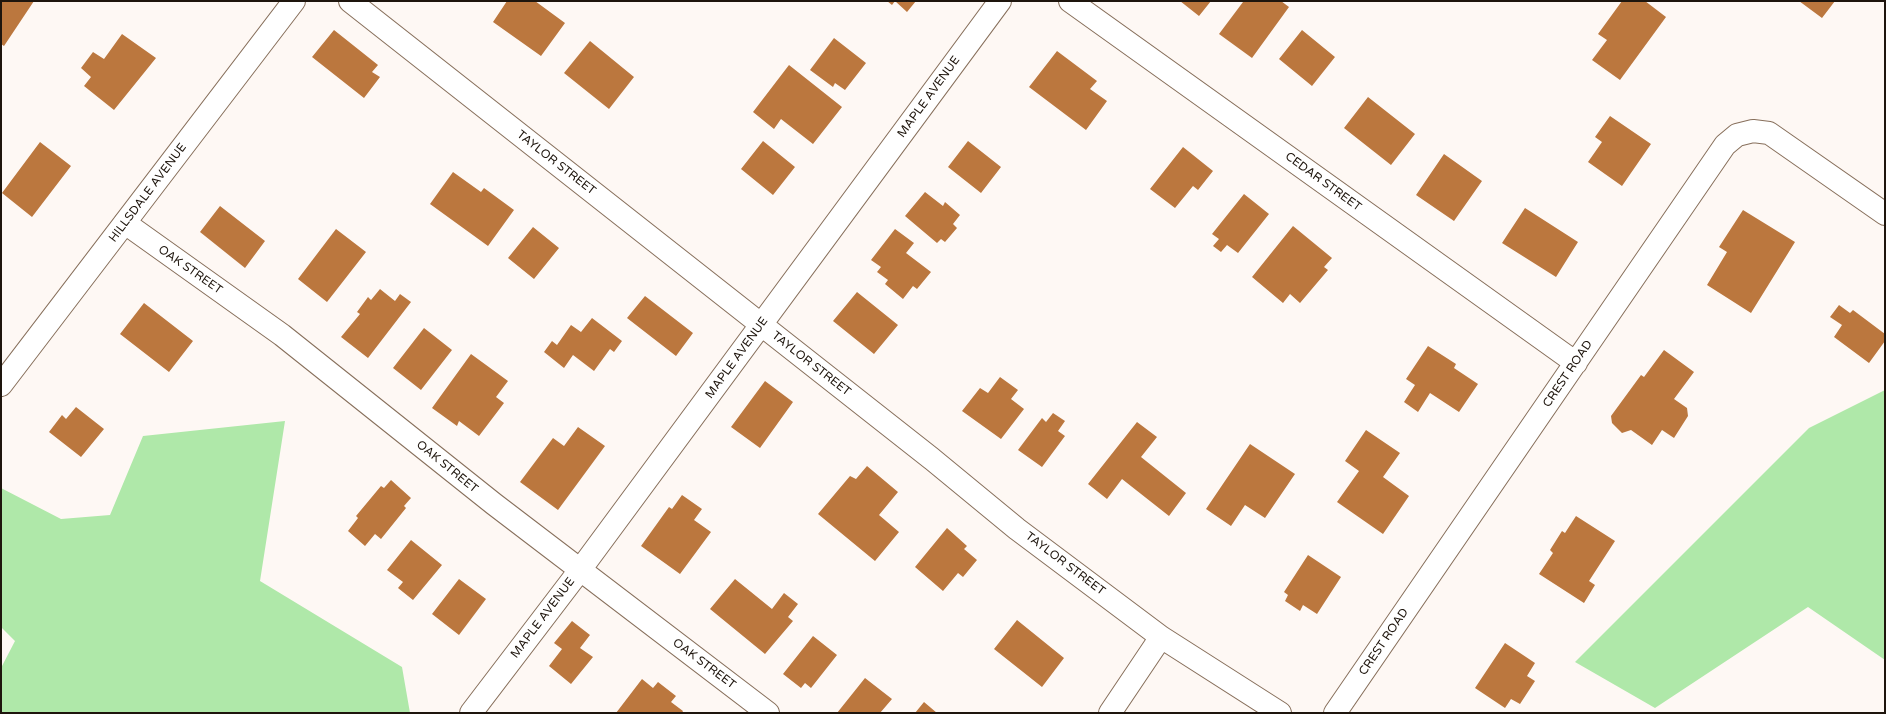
<!DOCTYPE html>
<html>
<head>
<meta charset="utf-8">
<style>
	body { margin:0 }
	#map { position:relative; width:1886px; height:714px; overflow:hidden; background:#fef8f4; font-family:"Varela Round",sans-serif }
	canvas { display:block }
	.frame { position:absolute; inset:0; border:2px solid #1e150d; pointer-events:none }
</style>
</head>
<body>
<div id="map">
<canvas width="1886" height="714"></canvas>
<div class="frame"></div>
</div>
<script>
const ctx = document.querySelector('canvas').getContext('2d');
ctx.lineJoin = 'round';
function fillPath(path, color) { ctx.fillStyle = color; ctx.fill(path, 'evenodd'); }
const poly = rows => new Path2D(rows.map(r => 'M' + r).join(''));
function trace(path, color, width, dash) { ctx.strokeStyle = color; ctx.lineWidth = width; ctx.lineCap = dash ? 'butt' : 'round'; ctx.setLineDash(dash || []); ctx.stroke(path); }
function write(font, color, halo, rows, align = 'center') {
  ctx.font = font + ' "Varela Round",sans-serif'; ctx.lineWidth = 4; ctx.setLineDash([]); ctx.textBaseline = 'middle'; ctx.strokeStyle = halo; ctx.fillStyle = color; for (const [text, x, y, turn = 0] of rows) {
    ctx.save(); ctx.translate(x, y); ctx.rotate((+turn || 0) * Math.PI / 180); ctx.textAlign = isNaN(turn) ? turn : align; if (halo) ctx.strokeText(text, 0, 0); ctx.fillText(text, 0, 0); ctx.restore();
  }
}
const green = poly([
	[1885,390,1885,660,1808,607,1655,708,1575,662,1809,428],
	[285,421,260,581,402,667,410,713,1,713,1,668,15,641,1,627,1,488,61,519,110,515,143,436]
]);
const building = poly([
	[1,1,34,1,4,46,1,44],
	[507,1,535,1,565,23,541,56,493,22],
	[887,1,916,1,907,12,895,1,892,5],
	[1180,1,1211,1,1199,16],
	[1241,1,1281,1,1289,7,1252,58,1219,34,1243,2],
	[1622,1,1645,1,1666,17,1620,80,1592,60,1607,40,1598,34],
	[1799,1,1835,1,1822,18],
	[334,30,378,65,372,72,380,77,364,98,312,57],
	[1302,30,1335,57,1312,86,1279,59],
	[122,34,156,58,114,110,84,86,91,77,81,68,93,52,104,59],
	[834,38,866,63,845,90,835,83,833,87,810,70],
	[590,41,634,77,609,109,564,73],
	[1057,51,1097,81,1090,89,1107,101,1086,130,1029,87],
	[789,65,842,107,813,144,781,119,774,129,753,112],
	[1368,97,1415,134,1391,165,1344,128],
	[1610,116,1651,144,1622,186,1588,162,1602,142,1595,137],
	[763,141,795,167,773,195,741,169],
	[968,141,1001,167,981,193,948,167],
	[40,142,71,166,32,217,2,193],
	[1183,147,1213,171,1198,190,1193,186,1175,208,1150,189],
	[1444,154,1482,181,1454,221,1416,195],
	[453,172,481,192,484,188,514,210,488,246,430,204],
	[925,192,943,206,945,202,960,215,953,224,957,228,945,242,941,239,937,243,905,216],
	[1244,194,1269,214,1238,253,1227,245,1221,252,1213,246,1219,239,1212,234],
	[220,206,265,241,245,268,200,232],
	[1525,208,1578,242,1556,277,1502,243],
	[1743,210,1795,242,1751,313,1707,285,1727,252,1719,247],
	[1293,226,1332,258,1324,267,1328,270,1300,303,1290,294,1283,303,1252,277],
	[533,227,559,248,534,279,508,258],
	[336,229,366,252,327,302,298,279],
	[895,229,914,243,906,253,931,272,917,289,913,286,903,299,885,284,888,280,877,272,881,267,871,260],
	[380,289,395,301,400,294,411,302,368,358,341,337,360,314,357,312,368,297,371,300],
	[857,292,898,325,874,354,833,321],
	[645,296,693,333,676,356,627,318],
	[144,303,193,341,169,372,120,334],
	[1839,305,1850,313,1853,310,1885,334,1885,341,1869,363,1834,337,1842,325,1830,317],
	[592,318,622,341,614,352,610,349,594,371,573,355,564,368,544,352,552,341,557,345,571,325,581,332],
	[424,328,452,350,421,390,393,368],
	[1428,346,1456,364,1454,368,1478,384,1459,412,1430,393,1418,412,1404,402,1415,385,1406,379],
	[1664,350,1694,372,1674,399,1687,408,1688,416,1674,438,1662,430,1652,445,1631,430,1622,433,1612,423,1611,416,1641,375,1644,377],
	[471,354,508,381,496,397,504,403,479,436,459,421,457,426,432,408],
	[1000,377,1018,390,1011,399,1024,409,1001,439,962,411,980,388,988,393],
	[765,381,793,402,760,448,731,427],
	[76,407,104,429,81,457,49,432,62,415,66,419],
	[1053,413,1065,421,1058,431,1065,436,1042,467,1018,450,1042,418,1046,422],
	[1137,422,1157,437,1141,457,1186,493,1169,516,1122,479,1107,499,1088,484],
	[578,427,605,446,558,510,520,482,553,438,564,446],
	[1366,430,1400,453,1383,477,1409,496,1383,534,1337,502,1359,471,1345,461],
	[1250,444,1295,474,1265,518,1245,505,1231,526,1206,509],
	[867,466,898,492,879,515,899,532,875,561,818,514,850,476,856,479],
	[391,480,411,498,404,506,406,508,381,539,375,534,365,546,348,531,358,518,356,516,381,486,384,488],
	[682,495,702,509,694,520,711,532,680,574,641,546,669,507,672,509],
	[1576,516,1615,541,1589,581,1595,585,1584,603,1539,574,1553,553,1550,550,1562,531,1565,533],
	[947,528,967,546,964,549,977,560,963,577,958,573,943,591,915,567],
	[411,540,442,565,413,600,398,588,403,582,387,570],
	[1308,555,1341,577,1317,614,1303,605,1300,611,1285,601,1288,595,1284,592],
	[459,579,486,599,459,635,432,614],
	[735,579,772,609,784,593,798,604,788,617,793,621,765,654,710,609],
	[1017,620,1064,658,1042,687,994,649],
	[572,621,590,635,580,648,593,657,571,684,549,666,562,649,554,643],
	[813,636,837,655,811,688,805,683,801,688,783,674],
	[1505,643,1535,663,1527,676,1535,681,1520,704,1511,699,1505,708,1475,688],
	[865,678,892,699,880,713,837,713],
	[642,679,653,688,658,682,676,696,671,702,683,711,682,713,616,713],
	[924,702,937,713,915,713]
]);
const street = poly([
	[350,1,932,459,1017,529,1161,637,1280,713],
	[1070,1,1576,363],
	[125,223,282,335,494,504,768,713],
	[471,713,580,570,1000,1],
	[1110,713,1161,637],
	[1335,713,1725,145,1737,135,1753,131,1769,133,1885,214]
]);
const secondary = poly([
	[1,385,294,1]
]);
const streetNames = [
	["MAPLE AVENUE",929,97,-54],
	["TAYLOR STREET",556,163,38],
	["CEDAR STREET",1323,182,36],
	["HILLSDALE AVENUE",148,193,-53],
	["OAK STREET",190,270,35],
	["MAPLE AVENUE",737,358,-54],
	["TAYLOR STREET",811,364,38],
	["CREST ROAD",1568,374,-56],
	["OAK STREET",447,467,39],
	["TAYLOR STREET",1065,564,37],
	["MAPLE AVENUE",543,618,-53],
	["CREST ROAD",1384,642,-56],
	["OAK STREET",704,664,37]
];
fillPath(green, '#afe8a9');
fillPath(building, '#bb773e');
trace(street, '#876f5b', 24);
trace(secondary, '#876f5b', 24);
trace(street, '#fff', 22);
trace(secondary, '#fff', 22);
write('12px', '#1e150d', '#fff', streetNames);
</script>
</body>
</html>
